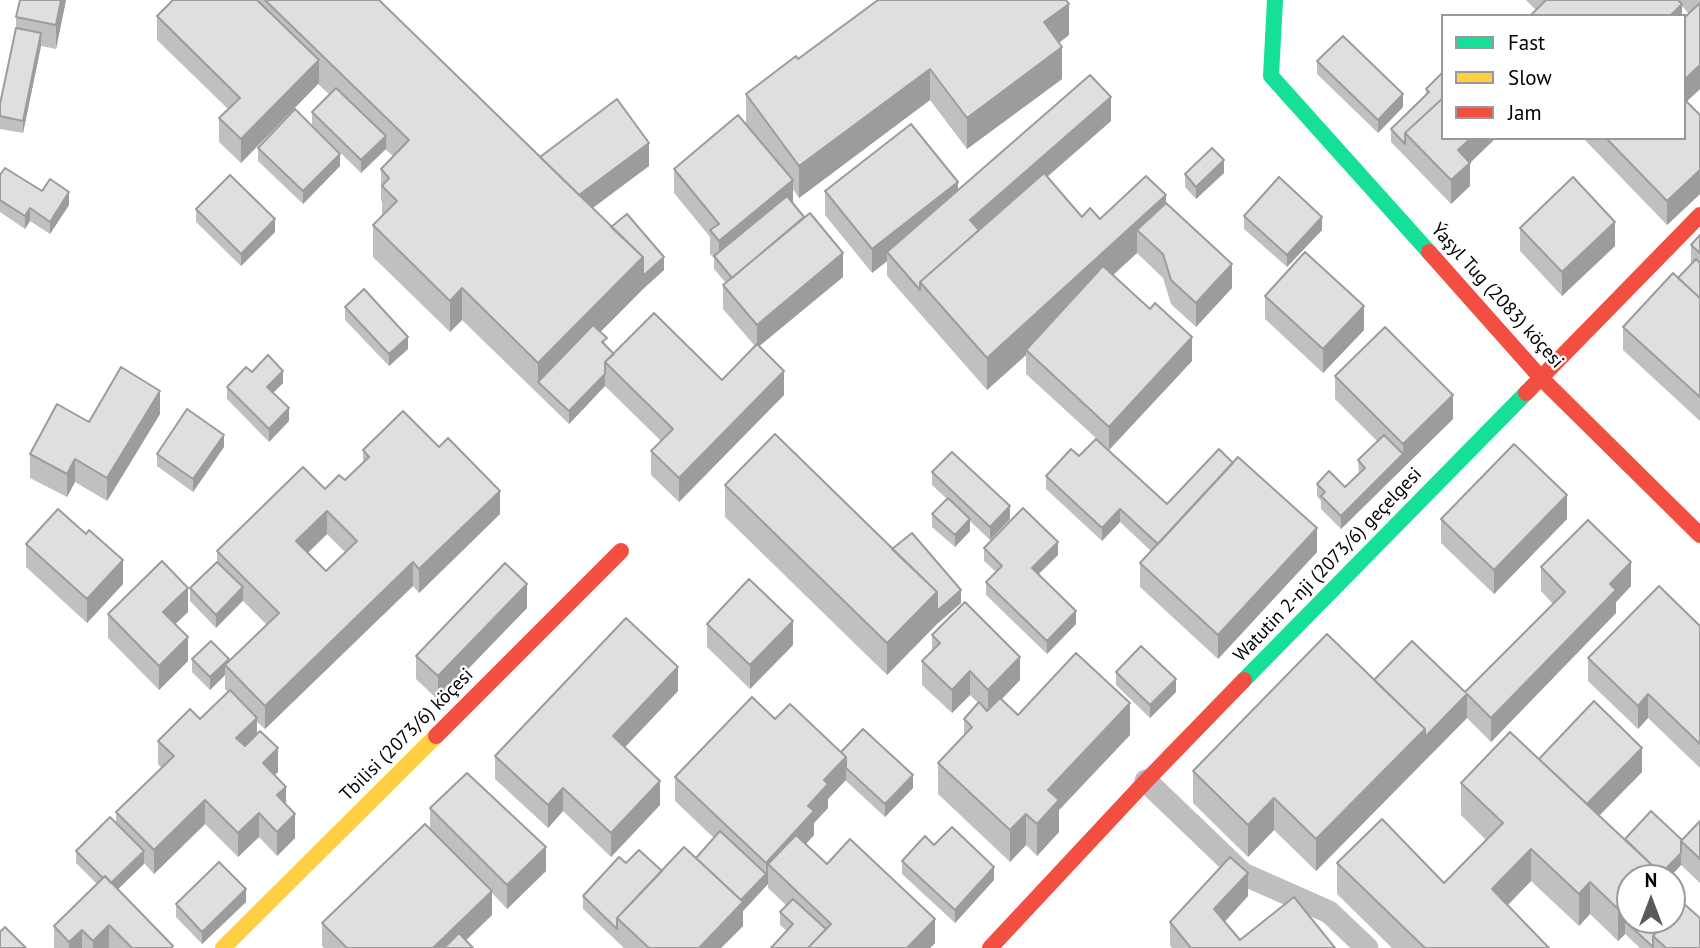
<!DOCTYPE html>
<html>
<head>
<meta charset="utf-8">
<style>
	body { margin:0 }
	#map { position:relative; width:1700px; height:948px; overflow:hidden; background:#fff; font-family:"PT Sans",sans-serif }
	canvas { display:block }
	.legend { position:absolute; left:1441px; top:14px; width:245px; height:126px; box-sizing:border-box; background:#fff; border:2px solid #999; margin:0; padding:9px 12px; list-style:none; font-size:21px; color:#000 }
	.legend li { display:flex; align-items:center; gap:14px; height:35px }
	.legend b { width:35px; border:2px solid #999 }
	.north { position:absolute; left:1616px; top:864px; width:70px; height:70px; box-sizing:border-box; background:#fff; border:2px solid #999; border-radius:50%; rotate:0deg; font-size:19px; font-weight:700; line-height:28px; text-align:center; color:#000 }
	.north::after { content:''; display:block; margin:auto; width:24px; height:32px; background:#595959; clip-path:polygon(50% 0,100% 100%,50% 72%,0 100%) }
</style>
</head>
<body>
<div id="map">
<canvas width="1700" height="948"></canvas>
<ul class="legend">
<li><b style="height:9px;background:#16e098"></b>Fast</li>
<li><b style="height:9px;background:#ffcf43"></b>Slow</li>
<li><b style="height:9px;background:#f24e42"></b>Jam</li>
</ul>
<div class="north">N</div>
</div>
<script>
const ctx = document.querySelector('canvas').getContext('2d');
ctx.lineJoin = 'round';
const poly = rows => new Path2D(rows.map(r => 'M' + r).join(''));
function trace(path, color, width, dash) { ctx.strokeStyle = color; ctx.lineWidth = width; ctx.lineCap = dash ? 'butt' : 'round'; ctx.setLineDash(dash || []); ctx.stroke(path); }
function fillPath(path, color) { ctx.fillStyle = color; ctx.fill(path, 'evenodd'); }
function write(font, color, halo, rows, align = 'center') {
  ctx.font = font + ' "PT Sans",sans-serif'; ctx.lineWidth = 5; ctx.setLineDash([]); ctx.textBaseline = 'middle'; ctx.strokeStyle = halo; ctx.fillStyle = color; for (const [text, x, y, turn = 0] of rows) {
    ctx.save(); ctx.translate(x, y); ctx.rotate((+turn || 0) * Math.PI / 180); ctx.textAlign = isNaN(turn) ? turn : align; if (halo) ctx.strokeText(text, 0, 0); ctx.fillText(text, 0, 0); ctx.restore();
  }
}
const lane = poly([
	[1146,781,1243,874,1329,912,1367,948]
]);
const fast = poly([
	[1275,0,1271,76,1429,252],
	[1244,680,1526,393]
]);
const slow = poly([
	[223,948,436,736]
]);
const jam = poly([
	[1429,252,1541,378,1700,535],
	[1526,393,1700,215],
	[436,736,621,551],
	[990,948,1146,781,1244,680]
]);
const wall = poly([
	[20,0,66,0,56,49,41,46,23,133,0,129,0,104,16,28,16,17],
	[173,0,379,0,540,157,649,166,592,208,611,227,664,270,643,289,600,332,607,347,614,354,722,380,755,346,723,309,723,285,726,283,714,269,714,258,710,254,710,237,674,193,674,169,746,124,746,94,798,59,1069,35,1059,43,1062,79,967,149,930,100,799,198,793,189,793,203,843,277,759,346,784,395,679,502,651,475,651,451,661,441,605,386,569,424,462,320,450,332,373,257,373,225,382,216,382,202,381,200,381,169,393,156,385,149,361,173,312,125,312,112,330,95,318,84,241,163,219,142,219,118,228,109,157,40,157,16],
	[1526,0,1700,0,1700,89,1687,101,1700,115,1700,194,1667,225,1583,138,1684,138,1689,14,1682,6,1682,16,1536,10],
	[1317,61,1403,107,1378,133,1317,74],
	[1443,72,1470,163,1470,186,1451,204,1391,142,1391,129,1426,96,1426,89],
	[1111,121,1047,177,1082,217,1100,219,1166,203,1232,288,1196,327,1171,304,1163,278,1137,253,1113,275,1192,361,1109,450,1026,374,1026,355,987,390,887,276,887,261,872,273,825,215,825,191,958,191],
	[258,148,340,166,303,204,258,161],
	[1224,173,1196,199,1185,187,1185,174],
	[0,175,42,191,69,205,50,234,30,221,25,229,0,212],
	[196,209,275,232,241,266,196,222],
	[1244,216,1322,230,1287,267,1244,229],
	[1520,228,1615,246,1562,296,1520,251],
	[1700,235,1700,421,1623,350,1623,327,1678,278,1691,264,1691,245],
	[1265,296,1364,330,1323,373,1265,319],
	[345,307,408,349,389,366,345,320],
	[252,372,283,383,273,393,289,421,269,442,227,399,227,387],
	[1335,376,1453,419,1341,529,1321,509,1321,501,1317,496,1317,484,1345,487,1359,474,1358,460,1377,441,1335,399],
	[160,414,107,501,75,482,67,497,30,478,30,454],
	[224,447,193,492,157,466,157,454],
	[363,450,500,514,419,593,413,586,265,729,257,722,257,734,278,772,274,775,286,805,295,838,277,856,259,837,238,857,205,824,154,874,144,863,118,889,173,948,54,948,54,926,97,884,76,863,76,851,116,823,116,812,162,768,158,764,158,741,200,719,228,692,225,689,225,675,210,690,192,672,192,659,229,662,267,625,243,601,216,628,190,601,190,588,217,562,217,551,325,489,345,480,363,463],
	[327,534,345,552,326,571,308,553],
	[1079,456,1167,504,1317,552,1218,659,1140,587,1140,563,1151,551,1120,522,1102,541,1046,489,1046,476],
	[932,472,1010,519,990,540,970,521,970,531,955,547,932,527,932,514,947,499,932,485],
	[725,485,892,549,961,603,937,624,887,675,725,517],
	[1441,519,1567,519,1494,594,1441,543],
	[26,544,123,584,87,623,26,567],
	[984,548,1058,555,1039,574,1076,624,1047,654,986,595,986,582,996,572,984,561],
	[1541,567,1631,586,1616,602,1616,613,1491,742,1467,718,1316,871,1274,830,1248,857,1193,803,1193,771,1374,680,1465,692,1553,604,1541,591],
	[527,608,438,700,416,679,416,656],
	[188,612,175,624,188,661,159,690,108,638,108,614],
	[707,624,793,645,750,689,707,647],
	[1700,626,1700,768,1648,718,1638,729,1588,681,1588,658],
	[932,635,1020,680,1002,699,1018,715,1130,735,1059,810,1059,832,1037,856,1026,845,1010,862,938,794,938,763,964,736,964,719,978,703,970,695,952,713,922,685,922,661,932,651],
	[1116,672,1176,692,1150,718,1116,685],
	[678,691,624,747,660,805,611,857,563,811,548,828,495,779,495,756],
	[775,719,913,788,885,817,845,780,828,799,828,808,814,823,814,835,806,844,827,864,935,943,930,948,771,948,787,931,780,925,780,912,786,905,768,888,768,884,743,911,743,926,721,948,624,948,583,909,583,896,626,863,662,871,696,858,714,838,675,801,675,777],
	[1539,759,1642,772,1599,816,1625,839,1682,840,1700,821,1700,883,1681,865,1669,878,1630,878,1700,948,1640,948,1625,934,1618,941,1590,914,1579,926,1531,881,1508,905,1549,948,1392,948,1337,894,1337,863,1444,883,1486,840,1461,815,1461,783],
	[430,808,546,871,507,909,492,893,492,915,466,940,473,948,324,948,322,946,322,923,430,828],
	[934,845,994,880,955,923,902,874,902,861],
	[1248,896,1225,922,1240,940,1335,948,1172,948,1170,945,1170,922],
	[246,902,202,944,176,917,176,904]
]);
const shadedWall = poly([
	[61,0,66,0,56,49,56,25],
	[1069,4,1069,35,1044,54,1044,22],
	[1682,4,1682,16,1670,16],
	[41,33,41,46,23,133,23,121],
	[1062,47,1062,79,967,149,967,118],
	[319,60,319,83,241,163,241,139],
	[1700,65,1700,89,1684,104,1684,80],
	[930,69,930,100,799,198,799,166],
	[1403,94,1403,107,1378,133,1378,120],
	[1111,97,1111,121,970,244,970,220],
	[386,136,386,149,361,173,361,160],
	[1471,138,1496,138,1470,163,1470,186,1451,204,1451,180,1458,150],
	[649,143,649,166,574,222,574,198],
	[340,154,340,166,303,204,303,191],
	[1224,160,1224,173,1196,199,1196,187],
	[1700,170,1700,194,1667,225,1667,201],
	[793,180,793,204,719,265,719,241],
	[958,182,958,206,887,252,887,261,872,273,872,249],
	[69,192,69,205,50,234,50,222],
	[1166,195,1166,227,1137,230,1137,253,1028,353,1026,350,1026,355,987,390,987,358],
	[30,208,30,221,25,229,25,216],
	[1322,217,1322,230,1287,267,1287,255],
	[275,219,275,232,241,266,241,254],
	[1615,222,1615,246,1562,296,1562,272],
	[843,253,843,277,757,348,757,325],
	[643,257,664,257,664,270,643,289,545,388,538,382,538,395,538,363],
	[1232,264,1232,288,1196,327,1196,303],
	[462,288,462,320,450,332,450,301],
	[1364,306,1364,330,1323,373,1323,349],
	[408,337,408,349,389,366,389,354],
	[1192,337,1192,361,1109,450,1109,427],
	[283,371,283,383,267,399,267,387],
	[784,371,784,395,679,502,679,478],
	[605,374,605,386,569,424,569,411],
	[160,391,160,414,107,501,107,478],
	[1453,395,1453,419,1341,529,1341,516,1403,454,1403,444],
	[289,408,289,421,269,442,269,429],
	[224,435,224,447,193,492,193,479],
	[75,459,75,482,67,497,67,474],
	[500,491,500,514,419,593,419,569],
	[1567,495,1567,519,1494,594,1494,570],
	[1010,506,1010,519,990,540,990,527],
	[1120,509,1120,522,1102,541,1102,528],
	[327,511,327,534,296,564,296,541],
	[970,519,970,531,955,547,955,535],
	[1317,528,1317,552,1218,659,1218,635],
	[1058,542,1058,555,1032,580,1032,568],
	[123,560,123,584,87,623,87,599],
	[413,562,413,586,265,729,265,706],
	[1631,562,1631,586,1616,602,1616,613,1491,742,1491,718,1610,584],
	[527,584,527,608,438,700,438,676],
	[243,587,243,600,216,628,216,615],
	[188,588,188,612,163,636,163,612],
	[961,590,961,603,937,624,887,675,887,643,937,592],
	[1076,611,1076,624,1047,654,1047,641],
	[793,621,793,645,750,689,750,665],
	[188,637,188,661,159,690,159,666],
	[1020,657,1020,680,988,713,988,690],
	[229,659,229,669,225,665,225,675,210,690,210,677],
	[678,667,678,691,613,760,613,736],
	[970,671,970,695,952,713,952,690],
	[1176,679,1176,692,1150,718,1150,705],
	[1467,694,1467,718,1316,871,1316,839,1425,729],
	[1648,694,1648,718,1638,729,1638,706],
	[1130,703,1130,735,1059,810,1059,832,1037,856,1037,824,1048,790],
	[257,718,257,742,236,761,236,738],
	[278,748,278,772,263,787,263,763],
	[1642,748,1642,772,1583,832,1583,808],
	[846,757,846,780,828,799,828,808,814,823,814,835,778,874,768,864,768,884,743,911,743,926,721,948,699,948,735,906,766,874,766,863,808,806,824,780],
	[913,775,913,788,885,817,885,804],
	[660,781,660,805,611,857,611,833],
	[286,787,286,810,277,795],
	[563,788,563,811,548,828,548,805],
	[1274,798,1274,830,1248,857,1248,825],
	[205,800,205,824,154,874,154,850],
	[259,813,259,837,238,857,238,833],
	[295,814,295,838,277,856,277,832],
	[1026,814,1026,845,1010,862,1010,830],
	[546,847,546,871,507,909,507,885],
	[1531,849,1531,881,1492,921,1492,889],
	[144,851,144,864,110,897,110,884],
	[1681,853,1681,865,1669,878,1657,878],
	[994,867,994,880,955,923,955,910],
	[1656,869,1656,878,1648,878],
	[1248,873,1248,896,1214,933,1214,909],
	[1590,882,1590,914,1579,926,1579,894],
	[246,889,246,902,202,944,202,932],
	[492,891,492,915,458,948,433,948],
	[1630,897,1630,920,1625,921,1625,934,1618,941,1618,909],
	[935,919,935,943,930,948,907,948],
	[109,925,109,948,93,948,93,941],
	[82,930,82,948,69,948,69,942]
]);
const building = poly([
	[20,0,61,0,56,25,16,17,20,0],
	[173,0,257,0,319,60,241,139,219,118,240,98,157,16,173,0],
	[265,0,379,0,643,257,538,363,462,288,450,301,373,225,397,201,382,186,389,178,381,169,409,140,265,0],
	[878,0,1066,0,1069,4,1044,22,1062,47,967,118,930,69,799,166,746,94,796,56,798,59,878,0],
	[1546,0,1678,0,1682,4,1670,16,1530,16,1546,0],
	[1700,3,1700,65,1684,80,1684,18,1700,3],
	[16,28,41,33,23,121,0,116,0,104,16,28],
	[1343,36,1403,94,1378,120,1317,61,1343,36],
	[1443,72,1443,98,1405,133,1405,144,1391,129,1429,92,1426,89,1443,72],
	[1090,75,1111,97,970,220,979,230,920,282,920,290,887,252,1090,75],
	[336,88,386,136,361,160,312,112,336,88],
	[1443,98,1443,138,1471,138,1458,150,1470,163,1451,180,1405,133,1443,98],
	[617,99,649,143,579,195,540,157,617,99],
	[1684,99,1700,115,1700,170,1667,201,1606,138,1684,138,1684,99],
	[295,109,340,154,303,191,258,148,295,109],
	[738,115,793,180,719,241,710,230,719,224,674,169,738,115],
	[911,124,958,182,872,249,825,191,911,124],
	[1212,148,1224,160,1196,187,1185,174,1212,148],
	[5,168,42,191,50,179,69,192,50,222,30,208,25,216,0,200,0,175,5,168],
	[1044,173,1082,217,1090,208,1100,219,1146,176,1166,195,987,358,920,282,1044,173],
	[230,175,275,219,241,254,196,209,230,175],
	[1279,177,1322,217,1287,255,1244,216,1279,177],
	[1573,177,1615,222,1562,272,1520,228,1573,177],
	[787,196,804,217,732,278,714,256,787,196],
	[1166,203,1232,264,1196,303,1171,280,1163,254,1137,230,1166,203],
	[810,213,843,253,757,325,723,285,810,213],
	[627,214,664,257,643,276,643,257,611,227,627,214],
	[1700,235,1700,253,1691,245,1700,235],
	[1305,252,1364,306,1323,349,1265,296,1305,252],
	[1696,259,1700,263,1700,298,1678,278,1696,259],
	[1103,266,1150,309,1155,303,1192,337,1109,427,1026,350,1103,266],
	[1673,273,1700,298,1700,397,1623,327,1673,273],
	[364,289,408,337,389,354,345,307,364,289],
	[654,313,722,380,757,344,784,371,679,478,651,451,673,429,605,362,654,313],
	[593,325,607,338,602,342,614,354,605,362,605,374,569,411,538,382,593,325],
	[1385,327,1453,395,1403,444,1335,376,1385,327],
	[268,355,283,371,267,387,289,408,269,429,227,387,246,367,252,372,268,355],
	[121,367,160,391,107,478,75,459,67,474,30,454,57,404,89,422,121,367],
	[187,409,224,435,193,479,157,454,187,409],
	[403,411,439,447,448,438,500,491,419,569,413,562,265,706,225,665,279,613,217,551,303,467,325,489,339,475,345,480,369,457,363,450,403,411],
	[327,511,357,541,326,571,296,541,327,511],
	[775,434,937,592,887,643,725,485,775,434],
	[1384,435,1403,454,1341,516,1321,496,1325,492,1317,484,1329,471,1345,487,1365,468,1358,460,1384,435],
	[1096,439,1167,504,1219,449,1233,463,1158,544,1120,509,1102,528,1046,476,1071,449,1079,456,1096,439],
	[1514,444,1567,495,1494,570,1441,519,1514,444],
	[952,452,1010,506,990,527,932,472,952,452],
	[1238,457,1317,528,1218,635,1140,563,1238,457],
	[948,498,970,519,955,535,932,514,948,498],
	[1023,508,1058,542,1032,568,1076,611,1047,641,986,582,1002,566,984,548,1023,508],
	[58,509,86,534,89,530,123,560,87,599,26,544,58,509],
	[1588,520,1631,562,1610,584,1616,590,1491,718,1467,694,1425,737,1425,729,1374,680,1412,641,1465,692,1565,592,1541,567,1588,520],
	[912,533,961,590,937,611,937,592,892,549,912,533],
	[162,561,188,588,163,612,188,637,159,666,108,614,162,561],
	[217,562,243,587,216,615,190,588,217,562],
	[505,563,527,584,438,676,416,656,505,563],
	[749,579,793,621,750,665,707,624,749,579],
	[1659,586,1700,626,1700,744,1648,694,1638,706,1588,658,1659,586],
	[965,602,1020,657,988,690,970,671,952,690,922,661,940,643,932,635,965,602],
	[626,618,678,667,613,736,660,781,611,833,563,788,548,805,495,756,626,618],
	[1327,634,1425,729,1316,839,1274,798,1248,825,1193,771,1327,634],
	[211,641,229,659,210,677,192,659,211,641],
	[1141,646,1176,679,1150,705,1116,672,1141,646],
	[1076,653,1130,703,1048,790,1059,800,1037,824,1026,814,1010,830,938,763,972,727,964,719,979,702,987,711,1000,698,1018,715,1076,653],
	[230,690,257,718,236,738,245,746,260,731,278,748,263,763,286,787,277,795,295,814,277,832,259,813,238,833,205,800,154,850,116,812,174,756,158,741,190,709,200,719,230,690],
	[752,697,775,719,790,704,846,757,824,780,828,784,808,806,814,811,766,863,675,777,752,697],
	[1594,701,1642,748,1587,804,1539,759,1594,701],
	[863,729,913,775,885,804,846,768,846,757,841,752,863,729],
	[1510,732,1656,869,1648,878,1630,878,1630,897,1618,909,1590,882,1579,894,1531,849,1492,889,1549,948,1425,948,1337,863,1382,819,1444,883,1503,823,1461,783,1510,732],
	[467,773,546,847,507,885,430,808,467,773],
	[1651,811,1682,840,1681,841,1681,853,1657,878,1656,869,1625,839,1651,811],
	[110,817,144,851,111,883,105,876,103,878,76,851,110,817],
	[1700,821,1700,859,1681,841,1700,821],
	[425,824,492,891,433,948,347,948,322,923,425,824],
	[952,827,994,867,955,910,902,861,925,836,934,845,952,827],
	[720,831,766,874,741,900,696,858,720,831],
	[796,835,827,864,850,839,935,919,907,948,808,948,831,924,768,864,796,835],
	[684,847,743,902,699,948,649,948,617,918,684,847],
	[639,850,662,871,617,918,617,929,583,896,619,857,626,863,639,850],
	[1230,857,1248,873,1214,909,1240,940,1294,897,1335,948,1191,948,1170,922,1230,857],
	[219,862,246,889,202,932,176,904,219,862],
	[105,876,173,946,171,948,132,948,109,925,93,941,82,930,69,942,54,926,105,876],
	[793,899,826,929,808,948,771,948,793,924,780,912,793,899],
	[1672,903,1678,909,1672,915,1672,903],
	[1683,903,1700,918,1700,948,1666,948,1653,936,1667,920,1672,920,1672,915,1683,903],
	[1630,916,1630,920,1667,920,1653,936,1653,947,1625,921,1630,916],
	[5,927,26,948,0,948,0,932,5,927],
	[459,933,473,948,444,948,459,933]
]);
const streetNames = [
	["Ýaşyl Tug (2083) köçesi",1497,296,48],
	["Watutin 2-nji (2073/6) geçelgesi",1328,565,-46],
	["Tbilisi (2073/6) köçesi",407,735,-45]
];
trace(lane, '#bebebe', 23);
trace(fast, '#16e098', 16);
trace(slow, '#ffcf43', 16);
trace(jam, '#f24e42', 16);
fillPath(wall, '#c0c0c0');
fillPath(shadedWall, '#9c9c9c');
fillPath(building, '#dfdfdf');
trace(building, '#9c9c9c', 2);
write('19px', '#000', '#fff', streetNames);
</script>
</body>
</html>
